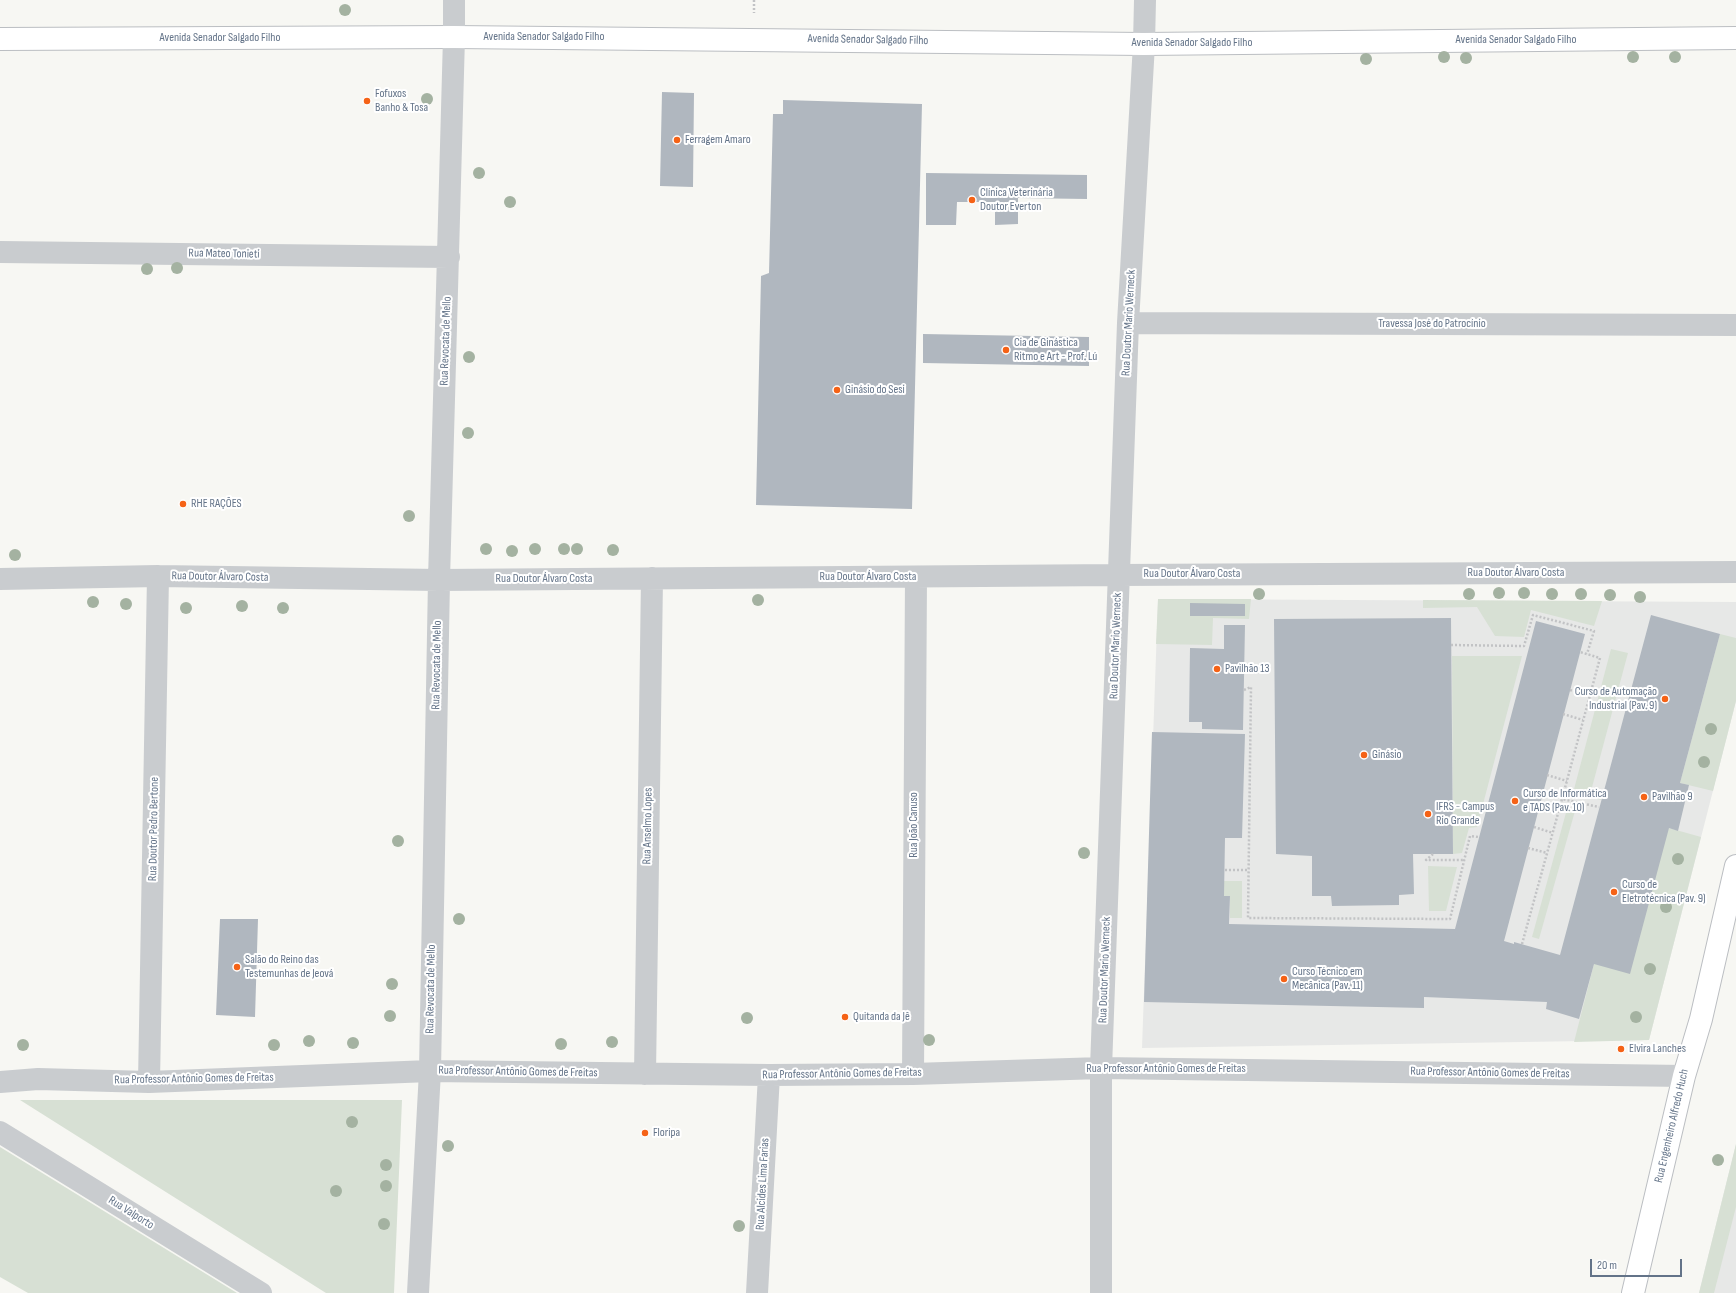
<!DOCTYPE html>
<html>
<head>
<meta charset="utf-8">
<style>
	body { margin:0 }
	#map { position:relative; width:1736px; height:1293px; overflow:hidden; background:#f7f7f3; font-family:"Sofia Sans Condensed",sans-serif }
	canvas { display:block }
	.scale { position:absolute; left:1590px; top:1259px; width:92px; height:18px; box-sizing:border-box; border:2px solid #637388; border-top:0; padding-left:5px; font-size:12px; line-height:14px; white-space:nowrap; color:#637388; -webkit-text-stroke:3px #fff; paint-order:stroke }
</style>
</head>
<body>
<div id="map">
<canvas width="1736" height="1293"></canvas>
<div class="scale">20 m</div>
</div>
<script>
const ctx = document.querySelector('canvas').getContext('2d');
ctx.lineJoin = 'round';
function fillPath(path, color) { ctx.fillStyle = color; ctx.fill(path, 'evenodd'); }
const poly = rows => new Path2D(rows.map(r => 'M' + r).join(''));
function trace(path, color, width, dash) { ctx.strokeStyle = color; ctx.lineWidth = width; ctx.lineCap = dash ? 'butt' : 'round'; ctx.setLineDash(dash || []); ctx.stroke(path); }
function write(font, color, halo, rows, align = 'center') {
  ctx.font = font + ' "Sofia Sans Condensed",sans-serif'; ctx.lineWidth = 4; ctx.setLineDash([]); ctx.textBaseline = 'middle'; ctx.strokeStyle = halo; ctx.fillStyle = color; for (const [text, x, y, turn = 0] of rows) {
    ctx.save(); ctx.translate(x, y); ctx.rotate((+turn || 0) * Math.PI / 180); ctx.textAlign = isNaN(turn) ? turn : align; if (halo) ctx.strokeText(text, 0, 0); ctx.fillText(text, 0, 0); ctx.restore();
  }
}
const built = poly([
	[1158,599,1736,602,1736,701,1649,1040,1142,1048],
	[1736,1144,1736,1293,1699,1293]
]);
const green = poly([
	[1158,599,1251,599,1249,619,1213,618,1212,645,1156,644],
	[1423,600,1602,601,1594,626,1531,610,1524,637,1495,636,1477,607,1423,608],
	[1720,634,1736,638,1736,701,1713,791,1680,783],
	[1611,649,1628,653,1591,791,1603,794,1601,800,1573,793],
	[1452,656,1522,656,1477,827,1469,828,1462,853,1453,854],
	[1567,809,1575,811,1539,939,1532,937],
	[1669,828,1701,837,1649,1040,1574,1042,1594,964],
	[1428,866,1457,867,1446,911,1429,911],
	[1224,881,1242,881,1242,918,1230,918,1230,897,1224,896],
	[20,1100,402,1100,394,1293,326,1293],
	[1736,1144,1736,1207,1714,1293,1699,1293],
	[0,1147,237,1293,28,1293,0,1277]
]);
const building = poly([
	[662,92,694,93,693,187,660,186],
	[783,100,922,104,912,509,756,505,761,276,769,273,773,114,783,114],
	[926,173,1087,175,1087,199,1018,198,1018,224,995,225,995,202,957,202,956,225,926,225],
	[923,334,1089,337,1089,366,923,363],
	[1190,603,1245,604,1245,616,1190,616],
	[1651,615,1720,634,1680,783,1689,785,1678,831,1669,828,1630,974,1594,964,1579,1019,1546,1009,1547,1002,1424,997,1424,1008,1144,1002,1152,732,1245,734,1242,838,1225,838,1224,896,1230,896,1229,924,1455,929,1536,621,1585,634,1504,941,1514,944,1514,942,1560,955],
	[1451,618,1453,854,1413,854,1414,894,1399,895,1399,905,1332,906,1331,896,1312,896,1312,856,1276,854,1274,619],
	[1224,625,1245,625,1243,730,1202,729,1202,722,1189,722,1190,648,1224,649],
	[220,919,258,919,255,1017,216,1015]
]);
const path = poly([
	[754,0,754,13],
	[1451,645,1524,646,1533,615,1594,631,1587,654],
	[1244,690,1251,687,1248,918,1450,919,1470,836,1479,837],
	[1570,690,1590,696],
	[1563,714,1583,720],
	[1547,775,1567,781],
	[1562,799,1600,658,1580,652],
	[1534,827,1553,833],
	[1528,848,1547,853],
	[1433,854,1426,860,1465,860],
	[1225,870,1249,870],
	[1522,944,1562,799,1599,807]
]);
const minor = poly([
	[0,252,449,257],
	[1128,323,1736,325],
	[0,579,158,576,439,580,1118,575,1736,572],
	[645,1074,652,578],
	[913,1074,916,577],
	[0,1082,38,1079,149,1082,430,1071,769,1075,913,1074,1101,1068,1684,1076],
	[149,1082,158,576],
	[0,1132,261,1293],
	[418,1293,430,1071,439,580,454,37],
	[757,1293,769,1075],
	[1101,1293,1101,1068,1128,323,1144,44,1145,0]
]);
const tertiary = poly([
	[454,0,454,37]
]);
const primary = poly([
	[0,39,454,37,1144,44,1736,38],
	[1633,1293,1684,1076,1701,1019,1736,866]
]);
const trees = [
	[345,10],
	[1444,57],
	[1633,57],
	[1675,57],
	[1466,58],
	[1366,59],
	[427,99],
	[479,173],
	[510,202],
	[177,268],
	[147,269],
	[469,357],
	[468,433],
	[409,516],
	[486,549],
	[535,549],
	[564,549],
	[577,549],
	[613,550],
	[512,551],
	[15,555],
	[1499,593],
	[1524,593],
	[1259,594],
	[1469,594],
	[1552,594],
	[1581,594],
	[1610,595],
	[1640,597],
	[758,600],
	[93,602],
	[126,604],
	[242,606],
	[186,608],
	[283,608],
	[1711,729],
	[1704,762],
	[398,841],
	[1084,853],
	[1678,859],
	[1666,907],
	[459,919],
	[1650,969],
	[392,984],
	[390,1016],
	[1636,1017],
	[747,1018],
	[929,1040],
	[309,1041],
	[612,1042],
	[353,1043],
	[561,1044],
	[23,1045],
	[274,1045],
	[352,1122],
	[448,1146],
	[1718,1160],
	[386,1165],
	[386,1186],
	[336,1191],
	[384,1224],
	[739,1226]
];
const markers = [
	[367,101,4,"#f56216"],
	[677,140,4,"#f56216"],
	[972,200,4,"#f56216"],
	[1006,350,4,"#f56216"],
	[837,390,4,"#f56216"],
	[183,504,4,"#f56216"],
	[1217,669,4,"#f56216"],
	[1665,699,4,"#f56216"],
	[1364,755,4,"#f56216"],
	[1644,797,4,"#f56216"],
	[1515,801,4,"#f56216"],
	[1428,814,4,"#f56216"],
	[1614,892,4,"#f56216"],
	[237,967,4,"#f56216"],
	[1284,979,4,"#f56216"],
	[845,1017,4,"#f56216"],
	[1621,1049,4,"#f56216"],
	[645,1133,4,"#f56216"]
];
const streetNames = [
	["Avenida Senador Salgado Filho",544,37],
	["Avenida Senador Salgado Filho",220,38],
	["Avenida Senador Salgado Filho",868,40,1],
	["Avenida Senador Salgado Filho",1516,40],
	["Avenida Senador Salgado Filho",1192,43],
	["Rua Mateo Tonieti",224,254,1],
	["Rua Doutor Mario Werneck",1129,323,-87],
	["Travessa José do Patrocínio",1432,324],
	["Rua Revocata de Mello",446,341,-88],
	["Rua Doutor Álvaro Costa",1516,573],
	["Rua Doutor Álvaro Costa",1192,574],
	["Rua Doutor Álvaro Costa",220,577,1],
	["Rua Doutor Álvaro Costa",868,577],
	["Rua Doutor Álvaro Costa",544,579],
	["Rua Doutor Mario Werneck",1116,646,-88],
	["Rua Revocata de Mello",437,665,-89],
	["Rua João Canuso",914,825,-90],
	["Rua Anselmo Lopes",648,826,-89],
	["Rua Doutor Pedro Bertone",154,829,-89],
	["Rua Doutor Mario Werneck",1105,970,-88],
	["Rua Revocata de Mello",431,989,-89],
	["Rua Professor Antônio Gomes de Freitas",1166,1069],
	["Rua Professor Antônio Gomes de Freitas",518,1072,1],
	["Rua Professor Antônio Gomes de Freitas",1490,1073,1],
	["Rua Professor Antônio Gomes de Freitas",842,1074,-1],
	["Rua Professor Antônio Gomes de Freitas",194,1079,-1],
	["Rua Engenheiro Alfredo Huch",1672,1126,-77],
	["Rua Alcides Lima Farias",763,1184,-87],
	["Rua Valporto",131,1213,32]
];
const poiNames = [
	["Fofuxos",375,94],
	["Banho & Tosa",375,108],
	["Ferragem Amaro",685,140],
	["Clínica Veterinária",980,193],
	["Doutor Everton",980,207],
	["Cia de Ginástica",1014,343],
	["Ritmo e Art - Prof. Lú",1014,357],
	["Ginásio do Sesi",845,390],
	["RHE RAÇÕES",191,504],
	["Pavilhão 13",1225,669],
	["Curso de Automação",1657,692,"right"],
	["Industrial (Pav. 9)",1657,706,"right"],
	["Ginásio",1372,755],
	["Curso de Informática",1523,794],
	["e TADS (Pav. 10)",1523,808],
	["Pavilhão 9",1652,797],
	["IFRS - Campus",1436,807],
	["Rio Grande",1436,821],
	["Curso de",1622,885],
	["Eletrotécnica (Pav. 9)",1622,899],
	["Salão do Reino das",245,960],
	["Testemunhas de Jeová",245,974],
	["Curso Técnico em",1292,972],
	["Mecânica (Pav. 11)",1292,986],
	["Quitanda da Jê",853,1017],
	["Elvira Lanches",1629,1049],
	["Floripa",653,1133]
];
fillPath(built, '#e7e8e7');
fillPath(green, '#d7e0d4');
fillPath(building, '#b0b7bf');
trace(primary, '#bbbec2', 24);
trace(path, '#c2c3c5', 2.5, [2, 2]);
trace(minor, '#c9cccf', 22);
trace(tertiary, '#c9cccf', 22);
trace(primary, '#fff', 22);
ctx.fillStyle = '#a4b2a1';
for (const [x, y] of trees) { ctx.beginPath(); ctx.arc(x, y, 6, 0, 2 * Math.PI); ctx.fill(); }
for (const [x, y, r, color] of markers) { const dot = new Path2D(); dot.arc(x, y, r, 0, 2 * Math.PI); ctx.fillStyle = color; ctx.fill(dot); trace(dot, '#fff', 1.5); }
write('12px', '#637388', '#fff', streetNames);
write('12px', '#637388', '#fff', poiNames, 'left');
</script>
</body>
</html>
